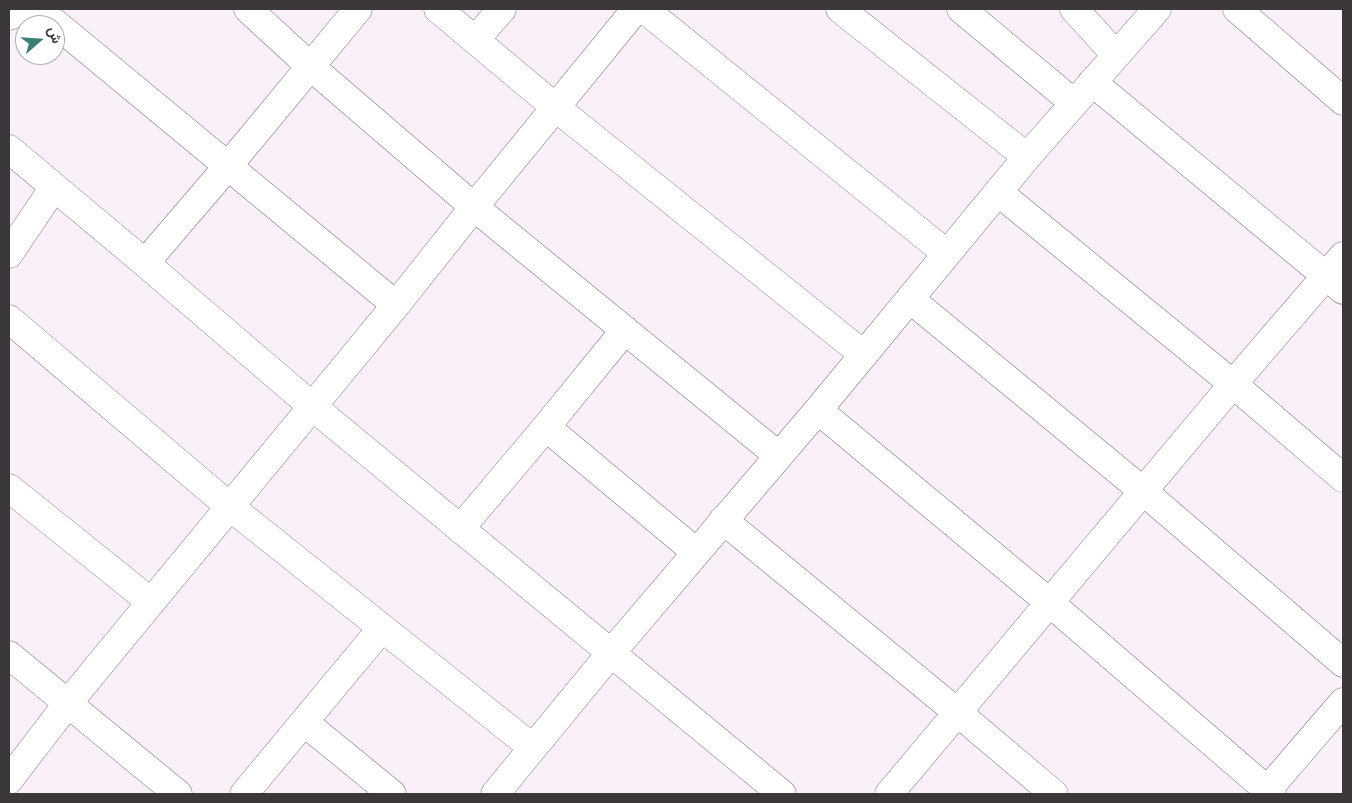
<!DOCTYPE html>
<html>
<head>
<meta charset="utf-8">
<style>
	body { margin:0 }
	#map { position:relative; width:1352px; height:803px; overflow:hidden; background:#f9f0fa; font-family:Overpass,Vazirmatn,sans-serif }
	canvas { display:block }
	.frame { position:absolute; inset:0; border:10px solid #3b373b; pointer-events:none }
	.north { position:absolute; left:15px; top:15px; width:50px; height:50px; box-sizing:border-box; background:#fff; border:1px solid #b1afb1; border-radius:50%; rotate:71deg; font-size:14px; font-weight:700; line-height:20px; text-align:center; color:#3b373b }
	.north::after { content:''; display:block; margin:auto; width:18px; height:22px; background:#3b8075; clip-path:polygon(50% 0,100% 100%,50% 72%,0 100%) }
</style>
</head>
<body>
<div id="map">
<canvas width="1352" height="803"></canvas>
<div class="frame"></div>
<div class="north">ش</div>
</div>
<script>
const ctx = document.querySelector('canvas').getContext('2d');
ctx.lineJoin = 'round';
const poly = rows => new Path2D(rows.map(r => 'M' + r).join(''));
function trace(path, color, width, dash) { ctx.strokeStyle = color; ctx.lineWidth = width; ctx.lineCap = dash ? 'butt' : 'round'; ctx.setLineDash(dash || []); ctx.stroke(path); }
const minor = poly([
	[38,9,396,305],
	[248,9,310,66,474,207,779,456],
	[438,9,555,107,863,354],
	[644,9,946,253],
	[840,9,1027,157],
	[961,9,1074,103],
	[1074,9,1116,55],
	[1237,9,1343,101],
	[475,40,502,9],
	[1092,82,1343,290],
	[9,149,145,263,313,407,782,794],
	[998,192,1233,384,1343,478],
	[9,254,54,187],
	[145,263,228,166,358,9],
	[910,299,1143,491,1343,663],
	[9,319,229,506,533,748],
	[818,410,1050,603,1272,794],
	[546,427,696,552],
	[9,488,151,602],
	[723,520,957,712,1054,794],
	[460,529,546,427,625,330],
	[9,655,178,794],
	[304,722,392,794],
	[9,780,68,703,396,305,474,207,636,9],
	[244,794,382,628],
	[495,794,611,653,818,410,1027,157,1157,9],
	[889,794,1233,384,1343,256],
	[1264,794,1343,702]
]);
const major = poly([
	[9,16,26,9]
]);
trace(minor, '#807882', 29);
trace(major, '#807882', 29);
trace(minor, '#fff', 28);
trace(major, '#fff', 28);
</script>
</body>
</html>
